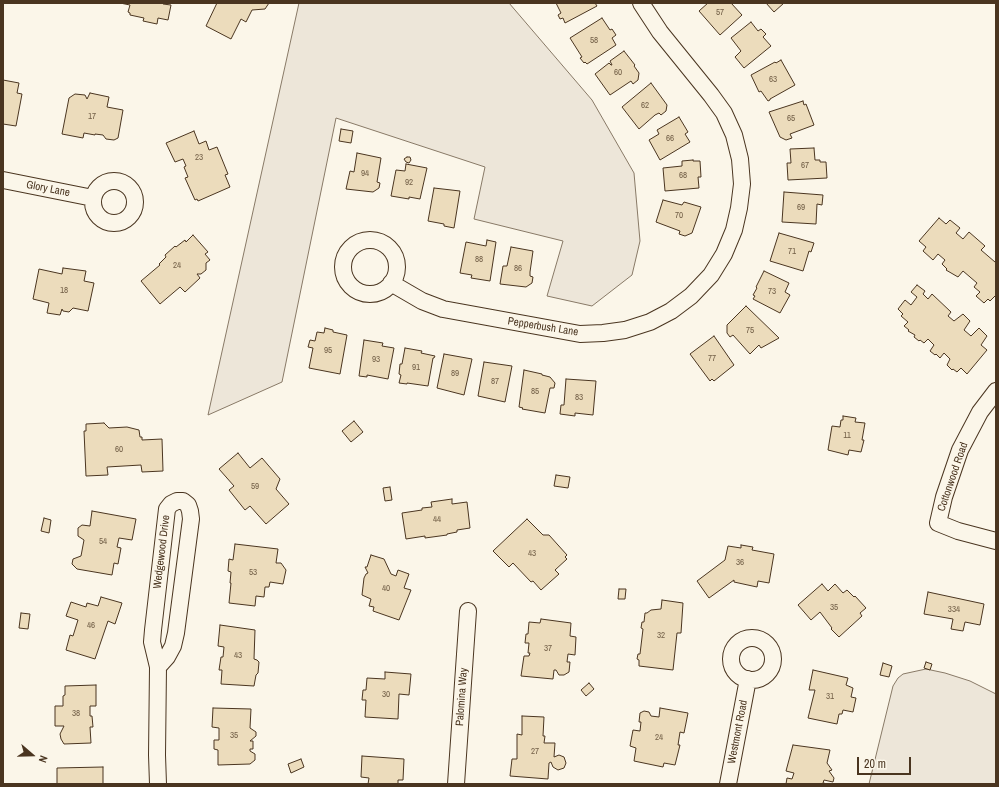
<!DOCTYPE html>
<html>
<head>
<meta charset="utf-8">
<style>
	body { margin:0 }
	#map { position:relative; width:999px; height:787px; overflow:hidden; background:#fbf6e9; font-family:"Archivo Narrow",sans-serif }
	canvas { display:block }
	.frame { position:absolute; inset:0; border:4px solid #4a3520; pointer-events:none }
	.north { position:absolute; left:12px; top:735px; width:40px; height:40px; -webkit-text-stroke:3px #fbf6e9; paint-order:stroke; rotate:110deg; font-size:11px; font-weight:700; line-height:16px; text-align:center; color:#4a3520 }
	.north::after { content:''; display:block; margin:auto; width:14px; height:18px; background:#4a3520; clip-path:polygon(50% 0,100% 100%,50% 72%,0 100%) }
	.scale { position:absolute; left:857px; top:757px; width:54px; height:18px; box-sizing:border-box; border:2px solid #4a3520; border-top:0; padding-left:5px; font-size:12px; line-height:14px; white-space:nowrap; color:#4a3520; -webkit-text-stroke:3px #fbf6e9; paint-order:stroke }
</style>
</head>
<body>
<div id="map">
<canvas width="999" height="787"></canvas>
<div class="frame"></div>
<div class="north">N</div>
<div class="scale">20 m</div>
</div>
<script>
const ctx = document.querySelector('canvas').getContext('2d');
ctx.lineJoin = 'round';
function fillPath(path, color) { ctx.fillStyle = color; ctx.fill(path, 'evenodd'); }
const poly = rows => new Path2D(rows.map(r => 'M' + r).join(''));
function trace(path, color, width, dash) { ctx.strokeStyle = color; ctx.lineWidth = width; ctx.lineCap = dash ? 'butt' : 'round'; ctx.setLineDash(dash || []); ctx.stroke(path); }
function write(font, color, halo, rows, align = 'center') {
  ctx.font = font + ' "Archivo Narrow",sans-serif'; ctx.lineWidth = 3; ctx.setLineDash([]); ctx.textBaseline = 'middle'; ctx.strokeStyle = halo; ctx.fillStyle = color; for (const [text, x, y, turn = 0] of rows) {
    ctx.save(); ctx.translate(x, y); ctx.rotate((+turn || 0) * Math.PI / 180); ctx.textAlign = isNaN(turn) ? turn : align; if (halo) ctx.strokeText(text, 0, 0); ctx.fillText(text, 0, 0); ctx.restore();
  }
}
const green = poly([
	[299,3,509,3,592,100,634,173,640,241,632,275,592,306,547,296,563,241,474,219,485,167,336,118,282,382,208,415,299,3],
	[926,669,945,673,970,681,996,694,996,784,869,784,893,686,898,678,903,674,926,669]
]);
const building = poly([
	[120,3,163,3,163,4,171,5,168,20,158,18,157,24,143,21,144,18,130,15,130,13,128,12,130,5,120,3],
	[217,3,269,3,265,9,252,10,246,22,241,19,231,39,206,26,217,3],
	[556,3,595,3,597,6,565,23,563,18,560,19,558,15,561,13,556,3],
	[708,3,731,3,742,15,720,35,699,11,708,3],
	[766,3,784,3,774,12,766,3],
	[602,18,610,30,612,29,616,35,612,38,616,45,587,64,585,62,584,63,580,58,582,57,570,38,602,18],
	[751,22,758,31,761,29,766,34,763,37,771,46,744,68,735,57,741,51,731,38,751,22],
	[624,51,635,65,634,66,639,73,638,80,633,84,631,81,610,95,595,74,609,63,611,65,612,65,610,61,624,51],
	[781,60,795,85,770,99,770,100,768,101,761,91,759,92,751,75,775,62,776,63,781,60],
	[3,80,19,83,17,93,22,94,16,126,3,124,3,80],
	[651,83,667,105,666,111,661,115,659,113,655,115,639,129,622,107,651,83],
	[90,93,109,97,107,107,123,110,118,138,114,140,106,139,103,135,95,134,95,135,84,133,83,138,62,134,69,98,75,94,85,95,87,99,90,93],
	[803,101,804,105,806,104,814,125,790,134,792,138,786,140,780,137,769,112,803,101],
	[679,117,688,132,685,134,690,142,660,160,649,140,659,134,657,130,679,117],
	[341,129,353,131,351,143,339,141,341,129],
	[194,131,199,144,206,141,209,150,217,147,228,174,225,175,230,187,198,201,197,199,195,200,185,178,188,177,184,167,186,166,183,159,175,162,166,143,194,131],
	[814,148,815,160,820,160,820,162,826,162,827,178,788,180,787,163,791,163,790,149,814,148],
	[357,153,381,158,377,182,380,183,379,188,373,192,346,189,350,171,354,172,357,153],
	[407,157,410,157,411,160,409,163,406,162,404,159,407,157],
	[693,160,693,161,700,161,701,177,698,177,699,188,665,191,663,168,682,166,682,161,693,160],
	[406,164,427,168,420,199,409,197,409,199,391,196,396,170,405,171,406,164],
	[434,188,460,191,454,228,444,226,444,224,428,221,434,188],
	[784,192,823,195,822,205,817,204,816,224,782,222,784,192],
	[663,200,682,205,684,202,701,207,692,233,685,236,679,234,680,231,656,222,663,200],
	[939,218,946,224,950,220,960,228,956,233,963,239,969,232,985,246,981,250,995,262,996,261,996,295,990,301,988,299,984,303,976,296,980,292,974,287,977,283,963,271,958,277,946,270,947,269,942,264,945,260,938,254,933,260,923,251,926,247,919,241,939,218],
	[779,233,814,243,811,252,809,251,803,271,770,261,779,233],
	[193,235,208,252,205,254,210,260,206,263,206,270,201,274,197,274,200,278,185,292,180,287,160,304,141,281,160,265,159,264,166,257,165,255,175,246,176,247,185,240,186,242,193,235],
	[487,240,496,242,490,281,471,278,472,275,460,273,466,242,486,246,487,240],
	[511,247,533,251,530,272,530,276,533,277,532,283,526,287,500,284,503,266,507,266,511,247],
	[63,268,86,271,84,281,94,283,88,311,73,308,69,312,63,311,62,309,60,315,47,313,49,303,33,299,39,269,62,274,63,268],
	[764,271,789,283,785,292,790,295,780,313,753,299,755,296,753,295,757,288,756,287,764,271],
	[917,285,925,291,923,294,928,299,932,294,951,312,948,316,954,321,963,314,970,321,964,330,971,336,979,328,987,336,981,345,987,350,967,374,961,368,957,372,953,369,952,370,947,365,950,359,944,353,940,358,936,354,935,355,930,351,934,345,928,339,924,343,920,340,919,341,914,337,915,335,908,331,909,330,904,326,908,322,901,316,903,314,898,309,905,300,911,305,917,297,911,292,917,285],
	[746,306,779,338,761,348,759,345,750,354,733,335,730,337,727,333,727,325,746,306],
	[325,328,333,330,333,332,347,335,340,374,309,368,313,348,308,347,310,340,315,341,317,332,324,333,325,328],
	[714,336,734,365,714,381,712,379,710,381,690,354,714,336],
	[364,340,383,343,382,346,394,348,388,379,367,375,367,377,359,376,364,340],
	[405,348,422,351,421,353,435,356,434,358,433,358,428,386,407,383,407,384,399,383,401,375,399,374,400,364,402,364,405,348],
	[444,354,472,359,464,395,437,388,444,354],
	[484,362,512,366,505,402,478,396,484,362],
	[524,370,542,374,542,375,550,377,555,383,554,388,550,388,545,413,522,409,523,408,519,407,524,370],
	[566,379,596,381,593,415,575,413,575,416,560,414,561,405,564,405,566,379],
	[843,416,856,418,855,422,865,423,862,440,864,440,861,452,849,450,848,455,828,450,832,426,840,427,841,420,843,420,843,416],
	[354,421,363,432,351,442,342,431,354,421],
	[104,423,109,428,127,427,139,430,140,437,142,437,142,440,162,439,163,471,142,472,141,465,107,467,108,475,86,476,84,431,86,431,86,424,104,423],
	[238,453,250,468,262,458,280,479,276,489,289,504,266,524,250,506,245,510,229,490,234,486,219,469,238,453],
	[556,475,570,477,568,488,554,486,556,475],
	[390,487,392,500,385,501,383,488,390,487],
	[452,499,452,504,467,502,470,528,457,530,457,532,447,534,447,535,425,538,425,536,406,539,402,513,422,510,422,508,432,507,431,502,452,499],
	[92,511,136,519,132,540,119,538,117,547,121,548,118,564,114,563,112,575,77,569,72,564,73,559,81,556,84,540,78,536,78,528,82,525,90,526,92,511],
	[44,518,51,520,49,533,41,531,44,518],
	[527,519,543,535,549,535,567,555,565,557,567,559,555,570,559,574,541,590,533,581,531,582,513,563,509,567,493,551,527,519],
	[235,544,278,549,276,563,281,563,286,570,283,584,270,582,269,587,265,587,264,597,256,596,255,606,229,603,231,583,230,583,231,572,228,571,229,559,233,560,235,544],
	[741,545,753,547,752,550,774,554,769,583,758,581,757,587,734,582,734,580,709,598,697,581,725,560,728,546,741,548,741,545],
	[371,555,384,559,391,574,396,576,398,570,409,574,404,588,411,590,399,620,373,611,374,607,369,606,371,599,362,595,364,578,366,574,368,573,365,567,367,567,371,555],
	[822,584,828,591,835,584,843,593,847,590,854,597,855,596,866,608,860,613,862,616,839,637,831,629,832,628,820,612,811,620,798,605,822,584],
	[619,589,626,589,625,599,618,599,619,589],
	[928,592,984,604,980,625,965,622,963,631,951,629,953,619,924,614,928,592],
	[101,597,122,603,115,624,108,621,95,659,66,650,70,635,73,636,78,620,66,616,71,602,86,607,87,603,98,606,101,597],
	[662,600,683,603,681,633,677,633,673,670,639,666,639,660,637,659,638,654,640,654,643,629,641,628,642,622,644,622,645,613,647,613,651,610,661,609,662,600],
	[21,613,30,614,28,629,19,628,21,613],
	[541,619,571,623,570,636,576,637,575,655,568,654,567,662,570,662,569,672,564,675,559,675,556,670,554,670,553,679,521,676,524,656,529,656,530,653,528,653,529,643,525,643,526,634,528,634,529,622,540,623,541,619],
	[220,625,255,630,254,659,257,660,259,662,258,673,256,675,254,686,221,684,222,670,219,670,221,657,223,657,224,647,218,646,220,625],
	[926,662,932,664,930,670,924,668,926,662],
	[883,663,892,666,889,677,880,675,883,663],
	[813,670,848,678,846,685,853,688,851,697,856,698,853,712,843,710,842,714,839,714,837,724,808,718,815,690,809,690,813,670],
	[385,672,411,674,409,695,399,694,398,719,365,717,366,700,362,700,363,690,366,690,367,678,385,679,385,672],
	[589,683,594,689,586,696,581,690,589,683],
	[96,685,96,706,90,706,90,716,92,716,93,727,90,727,91,743,64,744,61,739,60,734,64,726,55,726,55,706,63,706,63,696,65,695,65,686,96,685],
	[213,708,251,709,250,728,256,732,256,736,250,741,253,741,253,749,250,749,250,751,255,754,255,760,250,764,218,765,218,750,214,749,214,740,219,740,219,728,212,727,213,708],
	[660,708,688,713,684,733,680,732,678,745,680,745,675,765,664,763,663,767,634,761,636,748,630,746,633,730,640,731,641,722,639,722,640,713,644,711,649,712,651,716,659,717,660,708],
	[522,716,544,717,543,736,545,736,544,743,555,743,554,757,559,755,564,757,566,763,564,768,558,770,553,767,551,762,549,763,548,779,510,776,512,759,517,759,517,734,522,735,522,716],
	[793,745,830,750,827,763,832,770,829,771,834,778,833,782,824,780,823,783,828,784,786,784,787,778,792,779,794,773,786,771,793,745],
	[362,756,404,759,403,780,398,780,398,784,368,784,369,778,361,777,362,756],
	[301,759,304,767,291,773,288,764,301,759],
	[103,767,103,784,57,784,57,768,103,767]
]);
const minor = poly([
	[3,180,93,198],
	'93 202a21 21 0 1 1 42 0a21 21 0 1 1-42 0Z',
	'343 267a27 27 0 1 1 54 0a27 27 0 1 1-54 0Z',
	[391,283,422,301,443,309,580,334,603,333,625,330,650,322,671,311,691,296,711,275,724,254,734,230,739,208,742,184,740,159,734,135,724,113,711,95,660,32,641,3],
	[996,391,980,412,960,450,944,497,938,523,958,531,996,541],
	'731 659a21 21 0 1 1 42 0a21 21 0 1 1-42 0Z',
	[158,784,157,755,158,667,152,642,153,630,167,509,171,504,177,501,183,501,188,505,190,511,191,519,176,633,173,646,167,657,158,667],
	[456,784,468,611],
	[728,784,748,679]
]);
const numberNames = [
	["57",720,13],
	["58",594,41],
	["60",618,73],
	["63",773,80],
	["62",645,106],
	["17",92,117],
	["65",791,119],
	["66",670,139],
	["23",199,158],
	["67",805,166],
	["94",365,174],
	["68",683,176],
	["92",409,183],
	["69",801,208],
	["70",679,216],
	["71",792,252],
	["88",479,260],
	["24",177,266],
	["86",518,269],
	["18",64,291],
	["73",772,292],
	["75",750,331],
	["95",328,351],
	["77",712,359],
	["93",376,360],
	["91",416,368],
	["89",455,374],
	["87",495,382],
	["85",535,392],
	["83",579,398],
	["11",847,436],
	["60",119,450],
	["59",255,487],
	["44",437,520],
	["54",103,542],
	["43",532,554],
	["36",740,563],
	["53",253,573],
	["40",386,589],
	["35",834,608],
	["334",954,610],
	["46",91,626],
	["32",661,636],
	["37",548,649],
	["43",238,656],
	["30",386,695],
	["31",830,697],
	["38",76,714],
	["35",234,736],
	["24",659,738],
	["27",535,752]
];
const streetNames = [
	["Glory Lane",48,189,11],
	["Pepperbush Lane",543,327,9],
	["Cottonwood Road",953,477,-71],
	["Wedgewood Drive",162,552,-83],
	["Palomina Way",462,697,-86],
	["Westmont Road",738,732,-79]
];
fillPath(green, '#ede6d9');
trace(green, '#887966', 1);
fillPath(building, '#ecdcbc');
trace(building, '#4a3520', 1);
trace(minor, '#4a3520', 18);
trace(minor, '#fbf6e9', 16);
write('9px', '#725f47', null, numberNames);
write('11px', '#4a3520', '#fbf6e9', streetNames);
</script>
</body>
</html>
